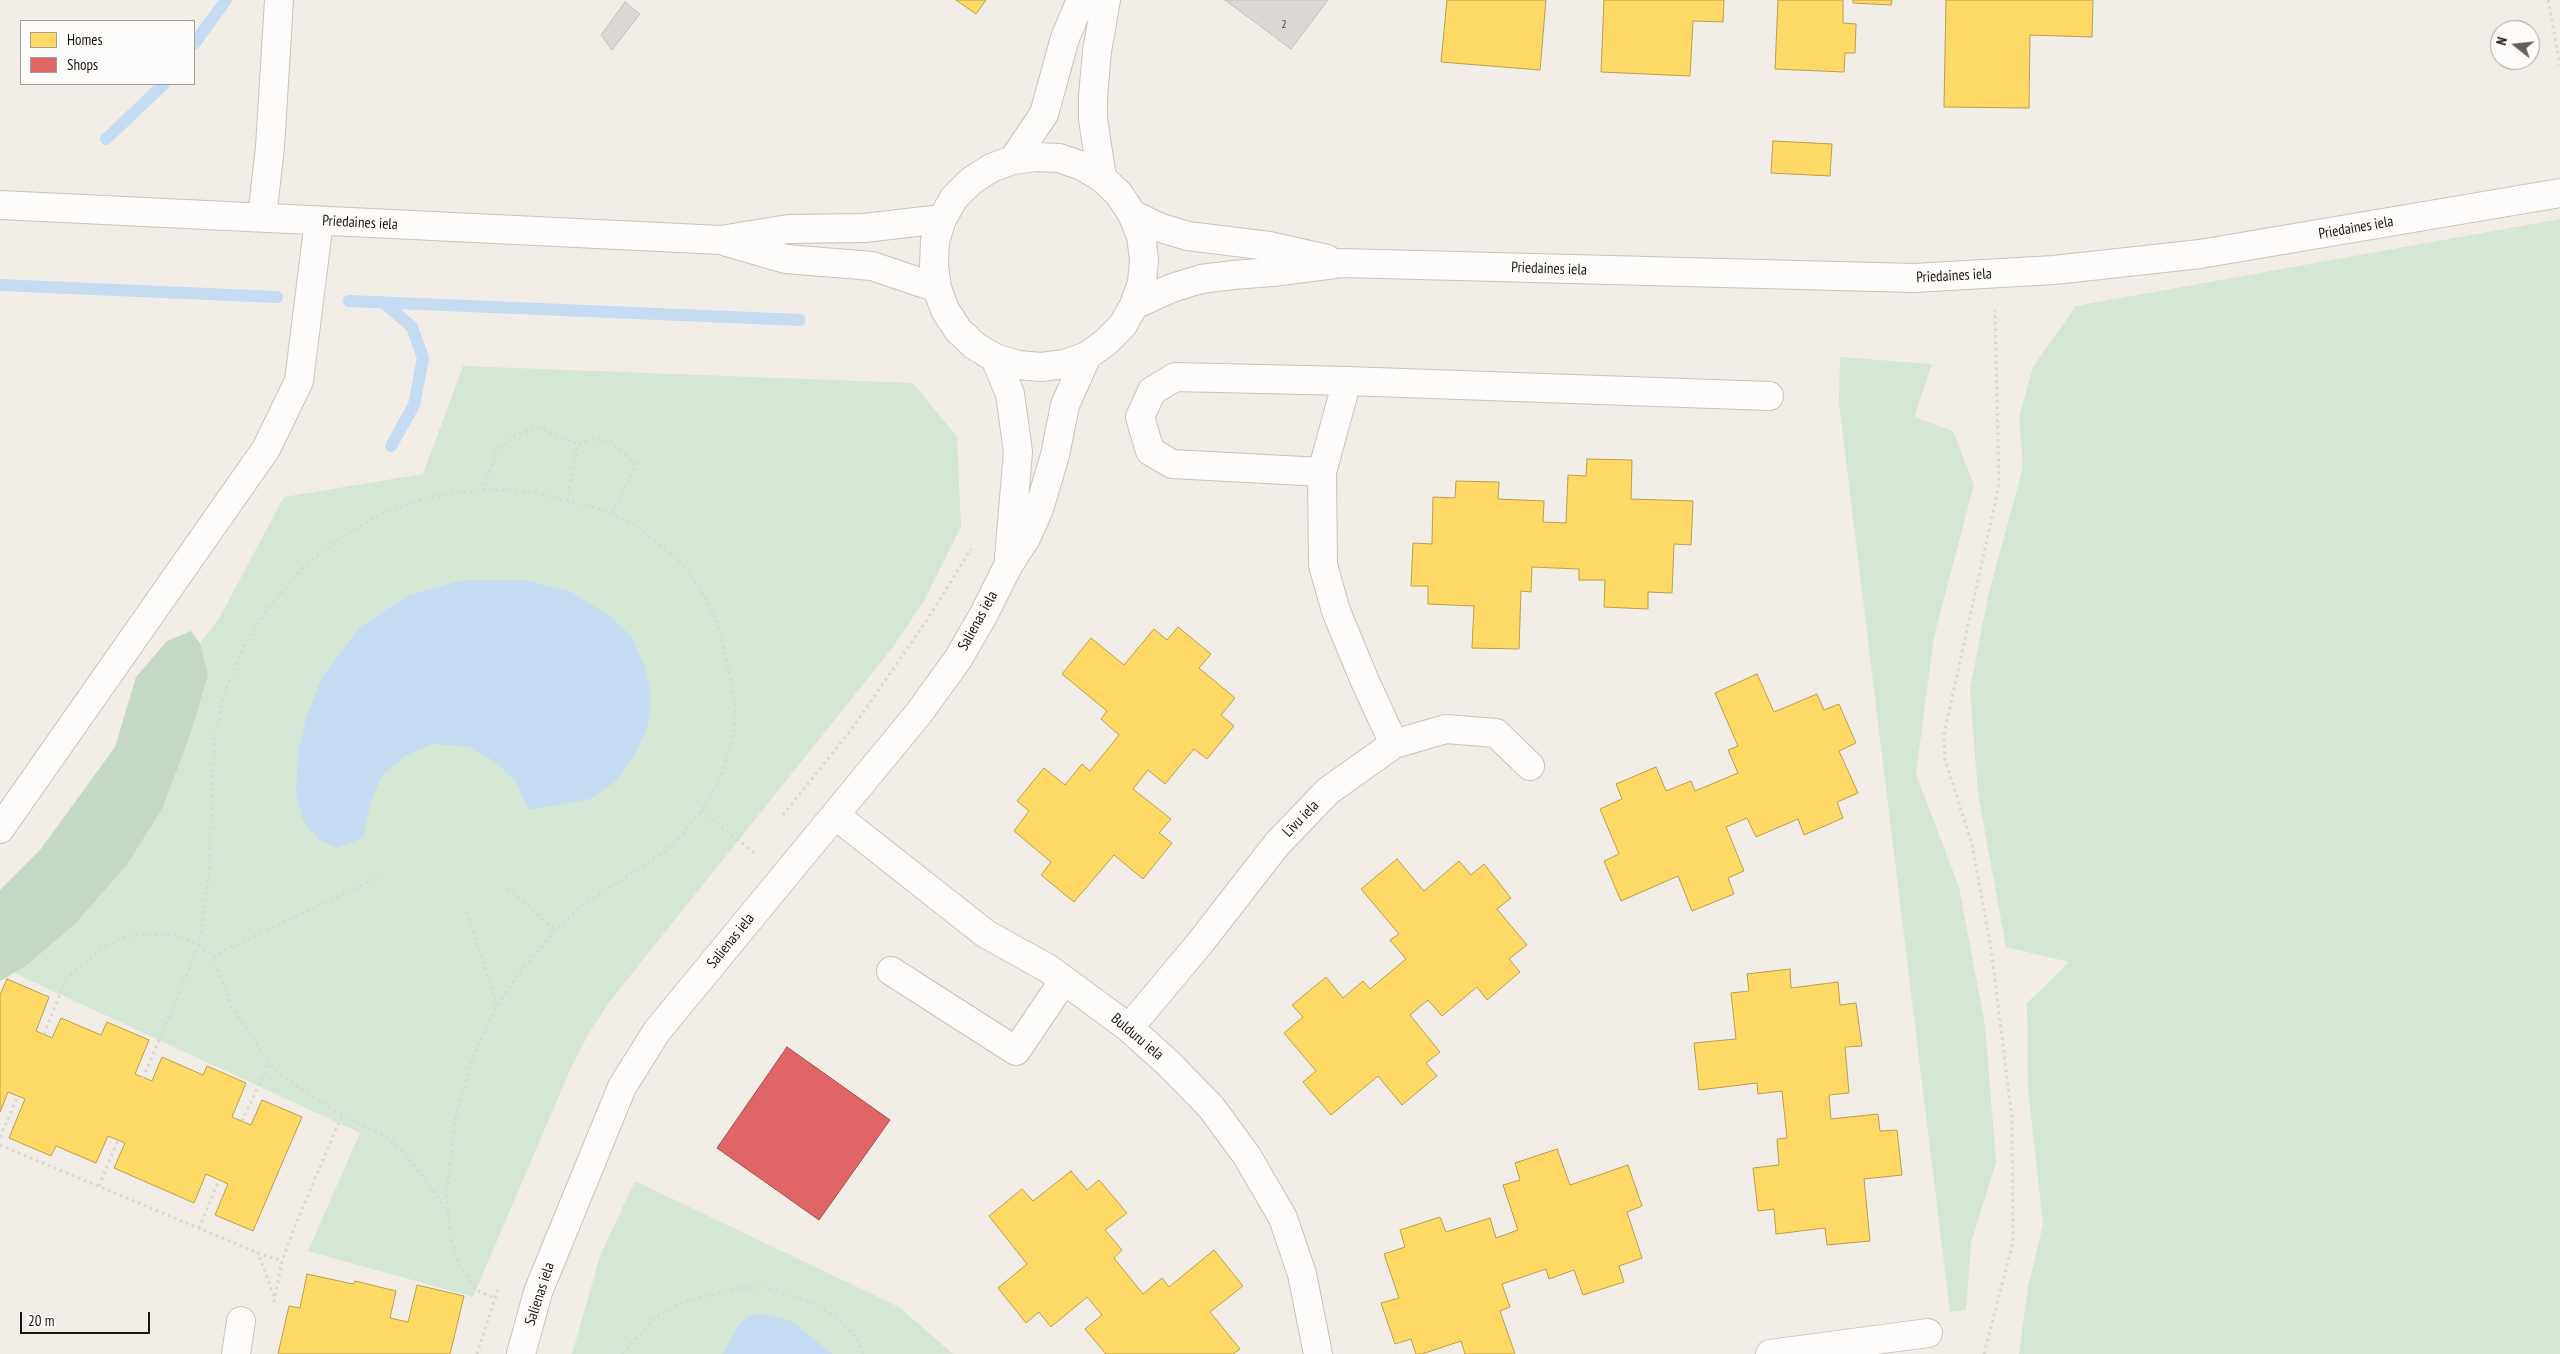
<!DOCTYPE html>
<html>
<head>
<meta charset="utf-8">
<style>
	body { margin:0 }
	#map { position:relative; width:2560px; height:1354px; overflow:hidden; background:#f2ede7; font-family:"PT Sans Narrow",sans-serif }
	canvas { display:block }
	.legend { position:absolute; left:20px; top:20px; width:175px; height:65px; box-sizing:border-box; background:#fefcfa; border:1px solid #a2a09d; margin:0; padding:6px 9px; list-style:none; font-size:15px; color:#181511 }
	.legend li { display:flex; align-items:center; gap:10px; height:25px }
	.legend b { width:25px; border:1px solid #a2a09d }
	.north { position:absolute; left:2490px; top:20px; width:50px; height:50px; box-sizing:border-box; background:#fefcfa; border:1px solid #a2a09d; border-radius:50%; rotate:286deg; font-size:14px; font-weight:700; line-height:20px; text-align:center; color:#181511 }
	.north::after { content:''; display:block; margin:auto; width:18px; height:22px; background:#64615c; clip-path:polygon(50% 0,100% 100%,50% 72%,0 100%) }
	.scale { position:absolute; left:20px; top:1312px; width:130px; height:22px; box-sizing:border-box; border:2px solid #181511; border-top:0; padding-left:6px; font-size:15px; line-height:18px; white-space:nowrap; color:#181511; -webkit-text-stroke:4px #fefcfa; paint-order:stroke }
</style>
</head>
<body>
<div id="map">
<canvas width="2560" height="1354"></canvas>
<ul class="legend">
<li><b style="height:14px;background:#ffd966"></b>Homes</li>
<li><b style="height:14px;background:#e06666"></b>Shops</li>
</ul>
<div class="north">N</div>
<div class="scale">20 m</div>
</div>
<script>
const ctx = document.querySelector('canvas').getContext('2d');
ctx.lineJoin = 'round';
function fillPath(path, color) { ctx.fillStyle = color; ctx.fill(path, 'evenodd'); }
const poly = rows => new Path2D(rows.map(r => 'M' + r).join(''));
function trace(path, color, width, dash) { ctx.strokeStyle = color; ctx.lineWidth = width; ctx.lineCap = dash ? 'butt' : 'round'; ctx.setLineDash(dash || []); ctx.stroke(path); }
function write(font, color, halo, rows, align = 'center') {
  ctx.font = font + ' "PT Sans Narrow",sans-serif'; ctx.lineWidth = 5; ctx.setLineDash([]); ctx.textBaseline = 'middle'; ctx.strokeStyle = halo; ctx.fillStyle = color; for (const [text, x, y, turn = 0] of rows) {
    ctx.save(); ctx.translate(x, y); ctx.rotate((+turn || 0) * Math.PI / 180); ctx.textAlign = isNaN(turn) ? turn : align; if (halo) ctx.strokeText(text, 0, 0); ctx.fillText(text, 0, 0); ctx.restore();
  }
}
const green = poly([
	[2560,219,2560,1354,2019,1354,2028,1287,2043,1224,2028,1089,2027,1003,2069,962,2006,947,1978,794,1970,689,1988,596,2023,467,2019,417,2033,367,2076,306],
	[1840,357,1932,364,1914,417,1953,431,1974,485,1934,636,1916,774,1959,887,1985,1025,1996,1162,1971,1243,1966,1310,1950,1312,1839,403],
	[463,366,913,383,957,437,961,527,925,599,893,647,658,941,608,1004,588,1035,570,1070,473,1297,308,1251,360,1133,14,973,76,923,127,865,162,809,190,736,208,675,200,643,218,620,284,497,423,474],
	[635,1181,899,1307,953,1354,572,1354,600,1256]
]);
const forest = poly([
	[191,631,200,643,208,675,190,736,162,809,127,865,76,923,27,965,0,981,0,890,40,850,115,747,136,677,167,641]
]);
const water = poly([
	[463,580,525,580,571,592,610,616,631,636,644,665,651,694,648,725,636,753,616,781,590,799,529,810,516,782,497,763,469,747,433,744,406,755,382,776,371,800,363,838,337,848,319,840,303,821,296,794,298,753,306,719,321,679,359,628,409,595],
	[751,1315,768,1315,791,1321,833,1354,723,1354,739,1324]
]);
const homes = poly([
	[956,0,986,0,976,14,956,0],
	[1447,0,1546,0,1540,70,1441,62,1447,0],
	[1604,0,1724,0,1723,22,1693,21,1690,76,1601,72,1604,0],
	[1778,0,1843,0,1843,23,1856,24,1855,53,1845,53,1844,72,1775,69,1778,0],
	[1853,0,1892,0,1891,5,1853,3,1853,0],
	[1946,0,2093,0,2092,37,2030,35,2029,108,1944,107,1946,0],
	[1773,141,1832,144,1830,176,1771,173,1773,141],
	[1587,459,1632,460,1631,499,1693,501,1691,545,1674,544,1672,593,1648,592,1648,609,1604,607,1605,580,1579,580,1579,569,1532,567,1531,592,1521,591,1519,649,1472,648,1474,606,1428,604,1428,586,1411,586,1413,543,1432,544,1433,497,1455,498,1456,481,1499,482,1498,499,1544,501,1543,522,1566,523,1568,475,1586,476,1587,459],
	[1178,627,1211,654,1199,668,1235,698,1221,715,1234,726,1207,759,1194,749,1165,784,1148,770,1133,789,1171,819,1159,833,1172,843,1143,879,1114,855,1074,902,1041,875,1051,862,1014,831,1029,811,1017,801,1044,768,1065,785,1082,764,1090,771,1119,735,1101,719,1107,711,1062,674,1091,638,1124,665,1154,629,1167,640,1178,627],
	[1757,674,1774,712,1817,694,1824,710,1839,704,1856,743,1839,751,1858,793,1837,802,1843,818,1804,835,1798,819,1756,837,1747,818,1726,827,1744,871,1728,878,1734,894,1692,911,1678,876,1621,901,1604,861,1619,854,1600,809,1622,799,1616,784,1656,767,1666,791,1691,781,1695,791,1738,773,1728,750,1738,746,1715,693,1757,674],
	[1397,859,1424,891,1459,861,1471,875,1484,864,1511,898,1497,909,1527,945,1509,959,1520,972,1487,1000,1477,987,1442,1016,1428,1000,1410,1015,1440,1052,1426,1063,1437,1076,1402,1105,1378,1076,1331,1115,1303,1082,1316,1071,1284,1033,1303,1017,1292,1005,1326,977,1343,998,1363,981,1370,989,1406,959,1390,940,1399,934,1361,889,1397,859],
	[1790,969,1791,988,1838,982,1840,1005,1856,1003,1862,1046,1845,1047,1849,1093,1829,1095,1831,1119,1878,1114,1880,1131,1897,1130,1902,1175,1864,1179,1870,1241,1827,1245,1825,1228,1776,1234,1774,1209,1758,1211,1753,1168,1779,1165,1777,1139,1787,1138,1782,1091,1758,1094,1757,1083,1699,1090,1694,1043,1736,1039,1731,993,1749,991,1747,974,1790,969],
	[7,979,49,997,36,1031,52,1038,61,1018,101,1035,107,1022,149,1040,135,1074,152,1081,162,1057,203,1075,207,1066,246,1083,232,1117,251,1125,262,1100,302,1117,253,1231,215,1215,228,1184,206,1174,194,1203,114,1168,125,1143,108,1136,96,1163,56,1146,51,1156,9,1138,25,1099,8,1092,0,1112,0,995,7,979],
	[1557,1149,1570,1185,1628,1165,1642,1206,1627,1212,1642,1258,1619,1266,1624,1282,1583,1295,1574,1270,1549,1279,1546,1269,1502,1284,1510,1307,1500,1311,1515,1354,1465,1354,1461,1341,1422,1354,1416,1354,1411,1339,1395,1344,1381,1303,1399,1298,1384,1254,1405,1247,1400,1230,1440,1217,1446,1232,1490,1218,1496,1238,1518,1230,1503,1185,1520,1180,1515,1163,1557,1149],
	[1071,1171,1087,1190,1099,1180,1127,1213,1105,1230,1122,1250,1114,1258,1143,1294,1162,1278,1169,1287,1214,1250,1243,1286,1210,1312,1240,1349,1233,1354,1106,1354,1085,1329,1102,1315,1087,1297,1051,1327,1039,1312,1026,1323,998,1288,1027,1264,989,1216,1022,1189,1033,1201,1071,1171],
	[307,1274,353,1284,355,1281,396,1291,390,1318,408,1322,417,1285,464,1296,450,1354,278,1354,289,1306,300,1308,307,1274]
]);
const shops = poly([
	[787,1047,890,1120,819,1220,717,1148,787,1047]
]);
const stream = poly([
	[194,44,226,0],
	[106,139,164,84],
	[0,285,277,297],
	[349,301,800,320],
	[383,302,412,327,423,358,414,405,391,446]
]);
const building = poly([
	[1225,0,1328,0,1291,49,1225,0],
	[625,2,640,14,612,50,601,35,625,2]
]);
const path = poly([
	[2548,0,2560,65],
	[483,491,497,449,516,435,537,427,578,444],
	[567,501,578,444,593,439,611,441,635,464,632,475,611,514],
	[701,811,756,854],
	[783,815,851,730,927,620,971,549],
	[508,888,555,931],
	[467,912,497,1006],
	[213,956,381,876],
	[44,1034,66,979,102,948,124,937,148,934,173,934,199,945,213,956,231,1006,269,1063,279,1074,304,1091,342,1115,387,1137,406,1154,448,1212],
	[143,1078,199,945,209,873,214,741,224,695,246,642,269,608,307,563,351,531,382,514,414,502,454,492,492,490,533,492,599,509,636,525,686,567,704,595,718,623,732,684,736,713,733,740,719,782,701,811,678,840,661,854,582,906,555,931,519,973,497,1006,472,1059,455,1120,447,1192,448,1213,450,1233,458,1263,476,1290,494,1298],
	[242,1121,269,1063],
	[0,1137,18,1096],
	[0,1145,258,1253],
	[99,1186,118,1140],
	[199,1228,219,1180],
	[274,1296,258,1253,282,1261],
	[274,1302,282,1261,295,1226,342,1115],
	[477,1354,499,1286],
	[622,1354,656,1317,679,1304,734,1288,764,1288,815,1304,841,1321,857,1340,864,1354],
	[1984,1354,2013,1242,2012,1119,1991,948,1972,844,1945,760,1944,734,1999,485,1995,310]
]);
const minor = poly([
	[1013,160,1044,114,1065,38,1081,0],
	[1102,178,1093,119,1093,97,1097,51,1106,0],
	[0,205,721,240,788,229,864,228,942,219],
	[1132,214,1161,228,1188,236,1269,246,1327,259],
	[262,217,270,147,279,0],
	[727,242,786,259,872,266,937,288],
	[1134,305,1142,283,1144,259,1141,236,1132,214,1119,194,1102,178,1082,166,1059,158,1036,157,1013,160,991,168,971,181,954,198,942,219,935,241,934,265,937,288,945,310,958,330,975,346,995,358,1018,365,1041,367,1065,364,1087,356,1106,342,1123,325,1134,305,1172,288,1201,279,1233,275,1272,272,1343,263,1914,278,2054,270,2200,254,2560,193],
	[995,358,1010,394,1018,452,1009,557],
	[1322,472,1172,464,1150,451,1140,417,1152,391,1175,377,1347,381],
	[1394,744,1364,679,1336,611,1323,565,1322,472,1347,381,1769,396],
	[835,815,986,934,1049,969,1129,1028,1168,1063,1211,1107,1247,1156,1283,1218,1302,1274,1318,1354],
	[0,829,266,449,299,381,319,221],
	[891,971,1016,1051,1064,980],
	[1129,1028,1200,943,1277,844,1328,791,1394,744,1446,729,1496,733,1530,766],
	[236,1354,241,1321],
	[521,1354,538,1292,622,1087,657,1031,919,713,958,659,984,614,1008,566,1026,538,1039,509,1055,455,1065,405,1087,356],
	[1770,1354,1928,1333]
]);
const numberNames = [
	["2",1284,25]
];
const streetNames = [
	["Priedaines iela",360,223,3],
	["Priedaines iela",2356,228,-10],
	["Priedaines iela",1549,269,2],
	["Priedaines iela",1954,276,-3],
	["Salienas iela",978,621,-61],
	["Līvu iela",1301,819,-46],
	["Salienas iela",731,941,-51],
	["Bulduru iela",1137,1037,40],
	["Salienas iela",540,1294,-72]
];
fillPath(green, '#d6e6d4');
fillPath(forest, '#c5d8c5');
fillPath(water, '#c5dbf1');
fillPath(homes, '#ffd966');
trace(homes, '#ba9e4c', 1);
fillPath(shops, '#e06666');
trace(shops, '#a44e4c', 1);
trace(stream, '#c5dbf1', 12);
fillPath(building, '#dbd7d5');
trace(building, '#c4c0be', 1);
trace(minor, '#c7c3be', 30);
trace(path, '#d8d7d5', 3, [2.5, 4]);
trace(minor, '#fdfcfb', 28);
write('12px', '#494642', null, numberNames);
write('15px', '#181511', '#fefcfa', streetNames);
</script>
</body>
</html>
